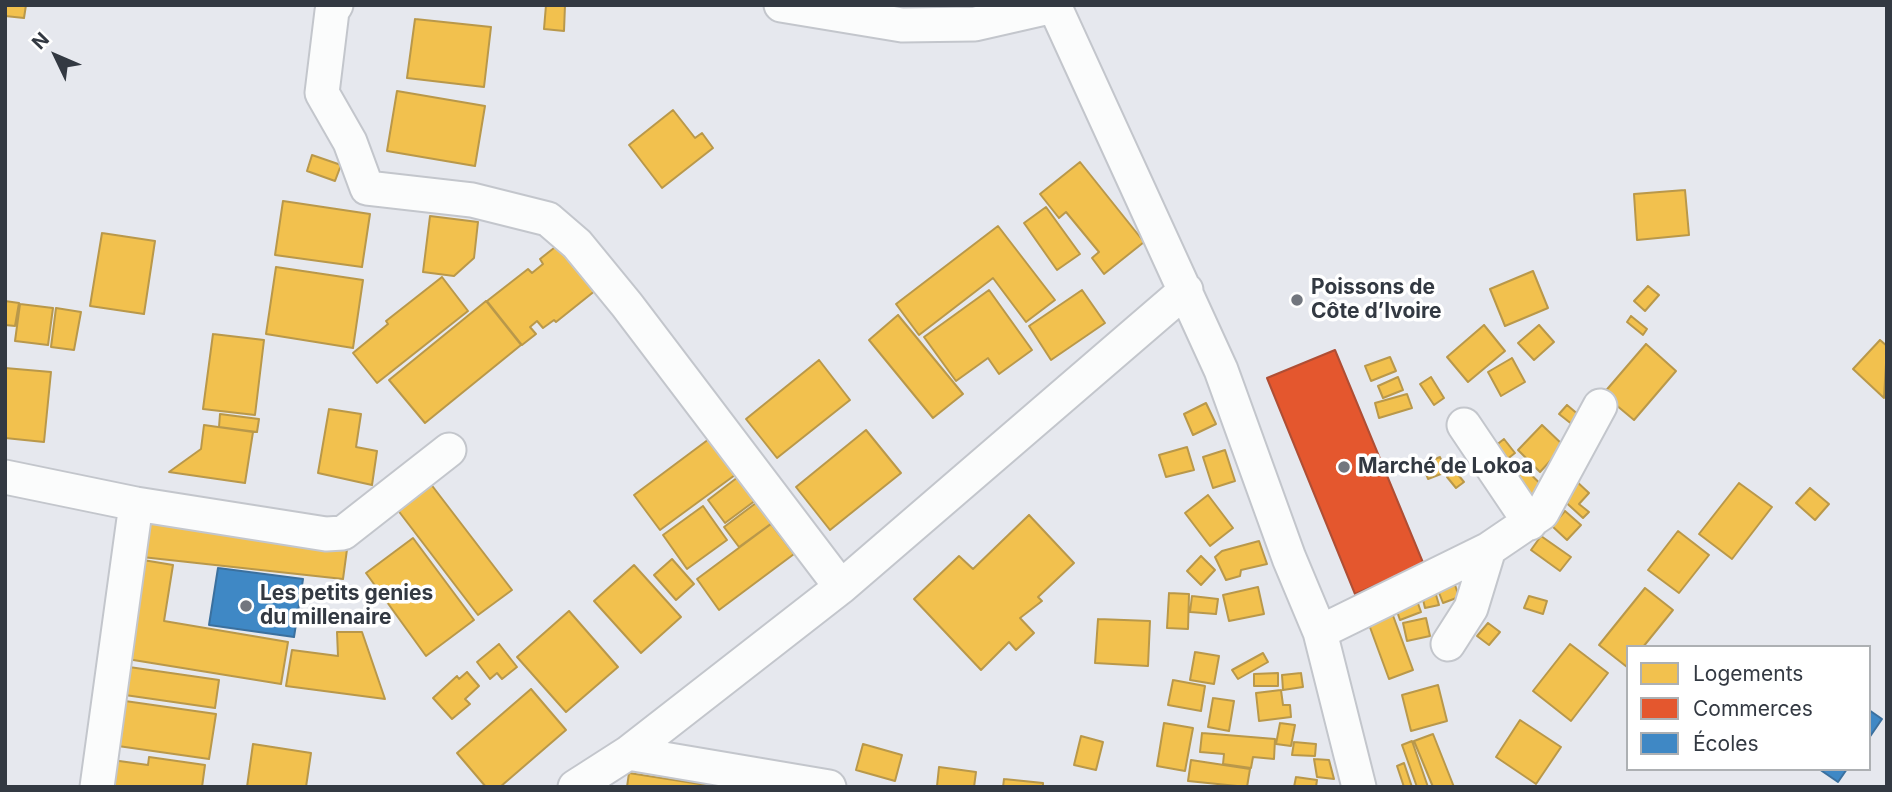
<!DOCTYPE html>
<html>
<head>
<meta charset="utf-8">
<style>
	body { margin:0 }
	#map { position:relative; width:1892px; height:792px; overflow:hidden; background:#e6e8ee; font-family:Inter,sans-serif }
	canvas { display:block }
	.frame { position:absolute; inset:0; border:7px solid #333942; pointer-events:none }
	.legend { position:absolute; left:1626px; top:645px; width:245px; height:126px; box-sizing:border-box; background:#fff; border:2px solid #adb0b3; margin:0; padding:9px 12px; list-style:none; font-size:21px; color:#333942 }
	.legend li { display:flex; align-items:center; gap:14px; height:35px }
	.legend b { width:35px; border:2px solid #adb0b3 }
	.north { position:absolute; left:21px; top:21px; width:70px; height:70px; -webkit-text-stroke:5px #fff; paint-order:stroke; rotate:314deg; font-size:19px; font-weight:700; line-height:28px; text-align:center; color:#333942 }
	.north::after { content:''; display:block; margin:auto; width:24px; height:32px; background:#333942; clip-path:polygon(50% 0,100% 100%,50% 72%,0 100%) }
</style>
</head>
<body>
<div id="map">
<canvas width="1892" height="792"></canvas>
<div class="frame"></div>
<ul class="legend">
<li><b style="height:19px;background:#f2c14e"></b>Logements</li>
<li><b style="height:19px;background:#e4572e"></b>Commerces</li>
<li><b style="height:19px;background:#3f88c5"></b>Écoles</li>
</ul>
<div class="north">N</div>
</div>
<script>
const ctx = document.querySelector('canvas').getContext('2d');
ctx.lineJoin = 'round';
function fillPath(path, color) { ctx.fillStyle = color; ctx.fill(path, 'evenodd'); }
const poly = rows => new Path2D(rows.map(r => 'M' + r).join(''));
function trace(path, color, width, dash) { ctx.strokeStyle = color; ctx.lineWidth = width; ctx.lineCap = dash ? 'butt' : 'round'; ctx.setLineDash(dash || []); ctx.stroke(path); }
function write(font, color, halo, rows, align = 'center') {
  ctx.font = font + ' Inter,sans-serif'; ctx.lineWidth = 7; ctx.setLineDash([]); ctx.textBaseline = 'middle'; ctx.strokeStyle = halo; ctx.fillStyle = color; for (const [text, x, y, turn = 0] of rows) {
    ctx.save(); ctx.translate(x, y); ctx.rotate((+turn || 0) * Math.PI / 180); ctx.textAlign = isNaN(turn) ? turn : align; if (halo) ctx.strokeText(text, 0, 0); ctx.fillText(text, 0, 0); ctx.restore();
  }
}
const homes = poly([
	[5,5,26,5,24,18,5,16,5,5],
	[546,5,565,5,564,31,544,29,546,5],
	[415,19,491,27,484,87,407,78,415,19],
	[397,91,485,106,475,166,387,151,397,91],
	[673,110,695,138,702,133,713,148,662,188,629,145,673,110],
	[312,155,341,165,335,181,307,171,312,155],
	[1080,162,1144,242,1104,274,1092,258,1099,252,1066,212,1059,218,1040,194,1080,162],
	[1685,190,1689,235,1637,240,1634,194,1685,190],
	[283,201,370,214,362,267,275,255,283,201],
	[1046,207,1080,254,1057,270,1024,223,1046,207],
	[430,216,478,222,474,258,454,276,423,272,430,216],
	[998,226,1055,300,1026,322,993,278,919,335,896,304,998,226],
	[102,233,155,241,144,314,90,306,102,233],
	[559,244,596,290,556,322,554,320,543,328,537,321,530,327,536,334,522,345,487,301,528,269,532,273,543,264,540,259,559,244],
	[276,267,363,280,353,348,266,334,276,267],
	[1533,271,1548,308,1505,326,1490,289,1533,271],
	[442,277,468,311,377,383,353,353,388,324,386,321,442,277],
	[1648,286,1659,295,1645,311,1634,301,1648,286],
	[989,290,1032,350,999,374,988,358,956,381,924,337,989,290],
	[1082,290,1105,323,1051,360,1029,326,1082,290],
	[5,301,19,303,15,326,5,325,5,301],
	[486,301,521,345,425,423,389,380,486,301],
	[20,304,53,308,48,345,15,341,20,304],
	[56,308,81,312,74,350,51,347,56,308],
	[898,315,963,394,933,418,869,340,898,315],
	[1631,316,1647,329,1643,335,1627,322,1631,316],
	[1484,325,1505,351,1468,382,1447,357,1484,325],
	[1539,325,1554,342,1534,360,1518,343,1539,325],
	[213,334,264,340,255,415,203,409,213,334],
	[1880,340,1887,346,1884,398,1853,369,1880,340],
	[1646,344,1676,371,1634,420,1603,394,1646,344],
	[1390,357,1396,371,1371,381,1365,366,1390,357],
	[1512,358,1525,382,1501,396,1488,372,1512,358],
	[819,360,850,400,777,458,746,419,819,360],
	[5,368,51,372,44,442,5,438,5,368],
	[1398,377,1403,390,1383,398,1378,386,1398,377],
	[1431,377,1444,398,1434,405,1420,384,1431,377],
	[1407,394,1412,408,1379,418,1375,403,1407,394],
	[1206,403,1216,424,1193,435,1184,414,1206,403],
	[1567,405,1586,421,1578,429,1559,414,1567,405],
	[329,409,361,414,356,447,377,451,372,485,318,473,329,409],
	[220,414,259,419,257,432,219,427,220,414],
	[204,425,253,432,245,483,169,472,201,449,204,425],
	[1542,425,1564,446,1540,472,1518,450,1542,425],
	[866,430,901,473,830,530,796,487,866,430],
	[709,439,735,475,660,530,634,495,709,439],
	[1504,439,1515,453,1497,467,1486,453,1504,439],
	[1187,447,1194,470,1166,477,1159,455,1187,447],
	[1225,450,1235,481,1213,488,1203,457,1225,450],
	[1440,457,1446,472,1428,479,1422,464,1440,457],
	[1525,469,1550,493,1536,507,1511,483,1525,469],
	[1455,471,1464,482,1456,488,1447,477,1455,471],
	[738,477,756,500,725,523,708,500,738,477],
	[1575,480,1589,493,1579,504,1589,512,1583,518,1560,497,1575,480],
	[430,483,512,590,478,615,397,509,430,483],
	[1739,483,1772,507,1732,559,1699,534,1739,483],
	[1810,488,1829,504,1815,520,1796,503,1810,488],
	[1208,495,1233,528,1210,546,1185,513,1208,495],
	[756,503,772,523,739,547,724,527,756,503],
	[703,506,727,540,687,569,663,535,703,506],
	[1565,511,1581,525,1567,540,1552,526,1565,511],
	[1029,515,1074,563,1038,597,1042,601,1020,618,1034,633,1016,650,1009,642,981,670,914,599,959,556,973,569,1029,515],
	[146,521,348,542,343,579,142,557,146,521],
	[771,524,794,554,719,610,697,579,771,524],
	[1678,531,1709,555,1679,593,1648,570,1678,531],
	[1541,536,1571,557,1560,571,1531,550,1541,536],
	[413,538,474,620,426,656,366,573,413,538],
	[1259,541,1267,564,1241,570,1240,576,1226,580,1215,557,1222,551,1259,541],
	[1201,556,1215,570,1201,585,1187,571,1201,556],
	[137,559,173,565,164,621,288,642,281,684,121,658,137,559],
	[672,559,694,584,676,600,654,575,672,559],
	[634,565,681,617,641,653,594,601,634,565],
	[1453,579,1459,597,1443,603,1436,585,1453,579],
	[1258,587,1264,614,1229,621,1223,595,1258,587],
	[1434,588,1439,605,1425,608,1421,591,1434,588],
	[1645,588,1673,610,1643,647,1628,647,1627,667,1599,645,1645,588],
	[1414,592,1421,612,1400,620,1393,600,1414,592],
	[1169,593,1189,594,1188,629,1167,628,1169,593],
	[1192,596,1218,599,1216,614,1190,612,1192,596],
	[1529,596,1547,601,1543,614,1524,608,1529,596],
	[1388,602,1413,670,1389,679,1364,611,1388,602],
	[569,611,618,667,566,712,517,657,569,611],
	[1426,618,1430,636,1407,641,1403,623,1426,618],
	[1098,619,1150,621,1148,666,1095,663,1098,619],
	[1488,623,1500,632,1489,645,1477,636,1488,623],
	[337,632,362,632,385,699,286,686,292,650,338,656,337,632],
	[499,644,517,667,502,679,497,673,490,679,477,662,499,644],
	[1570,644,1608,673,1571,721,1533,691,1570,644],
	[1195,652,1219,656,1214,684,1190,680,1195,652],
	[1263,653,1268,662,1238,679,1232,670,1263,653],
	[129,667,219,680,215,708,125,695,129,667],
	[467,672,479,686,465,699,470,704,452,719,433,698,457,676,459,679,467,672],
	[1278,673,1278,686,1254,686,1254,674,1278,673],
	[1301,673,1303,687,1283,690,1282,675,1301,673],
	[1173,680,1205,686,1201,711,1168,705,1173,680],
	[1438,685,1447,721,1411,731,1402,695,1438,685],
	[531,689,566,730,500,787,486,787,457,753,531,689],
	[1281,690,1283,705,1290,705,1291,717,1259,721,1256,693,1281,690],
	[1213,698,1234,701,1229,731,1208,727,1213,698],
	[125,701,216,714,209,759,118,746,125,701],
	[1520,720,1561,747,1536,784,1496,757,1520,720],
	[1164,723,1193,728,1185,771,1157,766,1164,723],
	[1280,723,1295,725,1291,746,1276,744,1280,723],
	[1202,733,1275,739,1274,759,1253,757,1251,768,1223,764,1224,754,1200,752,1202,733],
	[1433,734,1454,787,1433,787,1414,741,1433,734],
	[1081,736,1103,742,1096,770,1074,765,1081,736],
	[1412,741,1428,787,1417,787,1402,745,1412,741],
	[1294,742,1316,744,1315,756,1292,755,1294,742],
	[253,744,311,753,306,787,247,787,253,744],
	[863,744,902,755,895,781,856,770,863,744],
	[149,757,205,765,202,787,108,787,112,760,148,765,149,757],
	[1314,759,1329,760,1334,779,1317,777,1314,759],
	[1191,760,1250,769,1247,787,1188,781,1191,760],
	[1404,763,1412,787,1404,787,1397,766,1404,763],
	[939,767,976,772,974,787,937,786,939,767],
	[629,773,719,787,627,787,629,773],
	[1296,777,1317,780,1316,787,1294,787,1296,777],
	[1004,779,1043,783,1043,787,1003,787,1004,779]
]);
const shops = poly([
	[1335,350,1424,565,1355,594,1267,378,1335,350]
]);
const schools = poly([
	[218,568,303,579,294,637,209,625,218,568],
	[1869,710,1882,719,1869,738,1869,710],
	[1819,769,1847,769,1838,782,1819,769]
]);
const minor = poly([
	[336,5,332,11,322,93,350,142,367,188,472,200,548,219,577,244,627,305,841,587],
	[781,5,902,25,975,24,1054,6],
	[1054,5,1221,370,1289,558,1320,632,1359,787],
	[1464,425,1530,523],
	[5,477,136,504,326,534,343,533,449,450],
	[1320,632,1489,549,1542,513,1600,406],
	[1448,644,1471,608,1489,549],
	[628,753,829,787],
	[97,787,136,504],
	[575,787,628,753,841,587,1186,290]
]);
const markers = [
	[1297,300,7,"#72767e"],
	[1344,467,7,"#72767e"],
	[246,606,7,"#72767e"]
];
const poiNames = [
	["Poissons de",1311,288],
	["Côte d’Ivoire",1311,312],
	["Marché de Lokoa",1358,467],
	["Les petits genies",260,594],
	["du millenaire",260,618]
];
fillPath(homes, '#f2c14e');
trace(homes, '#b9984a', 2);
fillPath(shops, '#e4572e');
trace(shops, '#af4e34', 2);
fillPath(schools, '#3f88c5');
trace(schools, '#3b709e', 2);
trace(minor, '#c3c6cc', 37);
trace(minor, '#fbfcfc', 33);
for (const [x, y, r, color] of markers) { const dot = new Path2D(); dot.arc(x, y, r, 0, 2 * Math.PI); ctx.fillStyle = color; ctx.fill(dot); trace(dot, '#fff', 2.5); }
write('bold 21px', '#333942', '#fff', poiNames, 'left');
</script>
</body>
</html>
